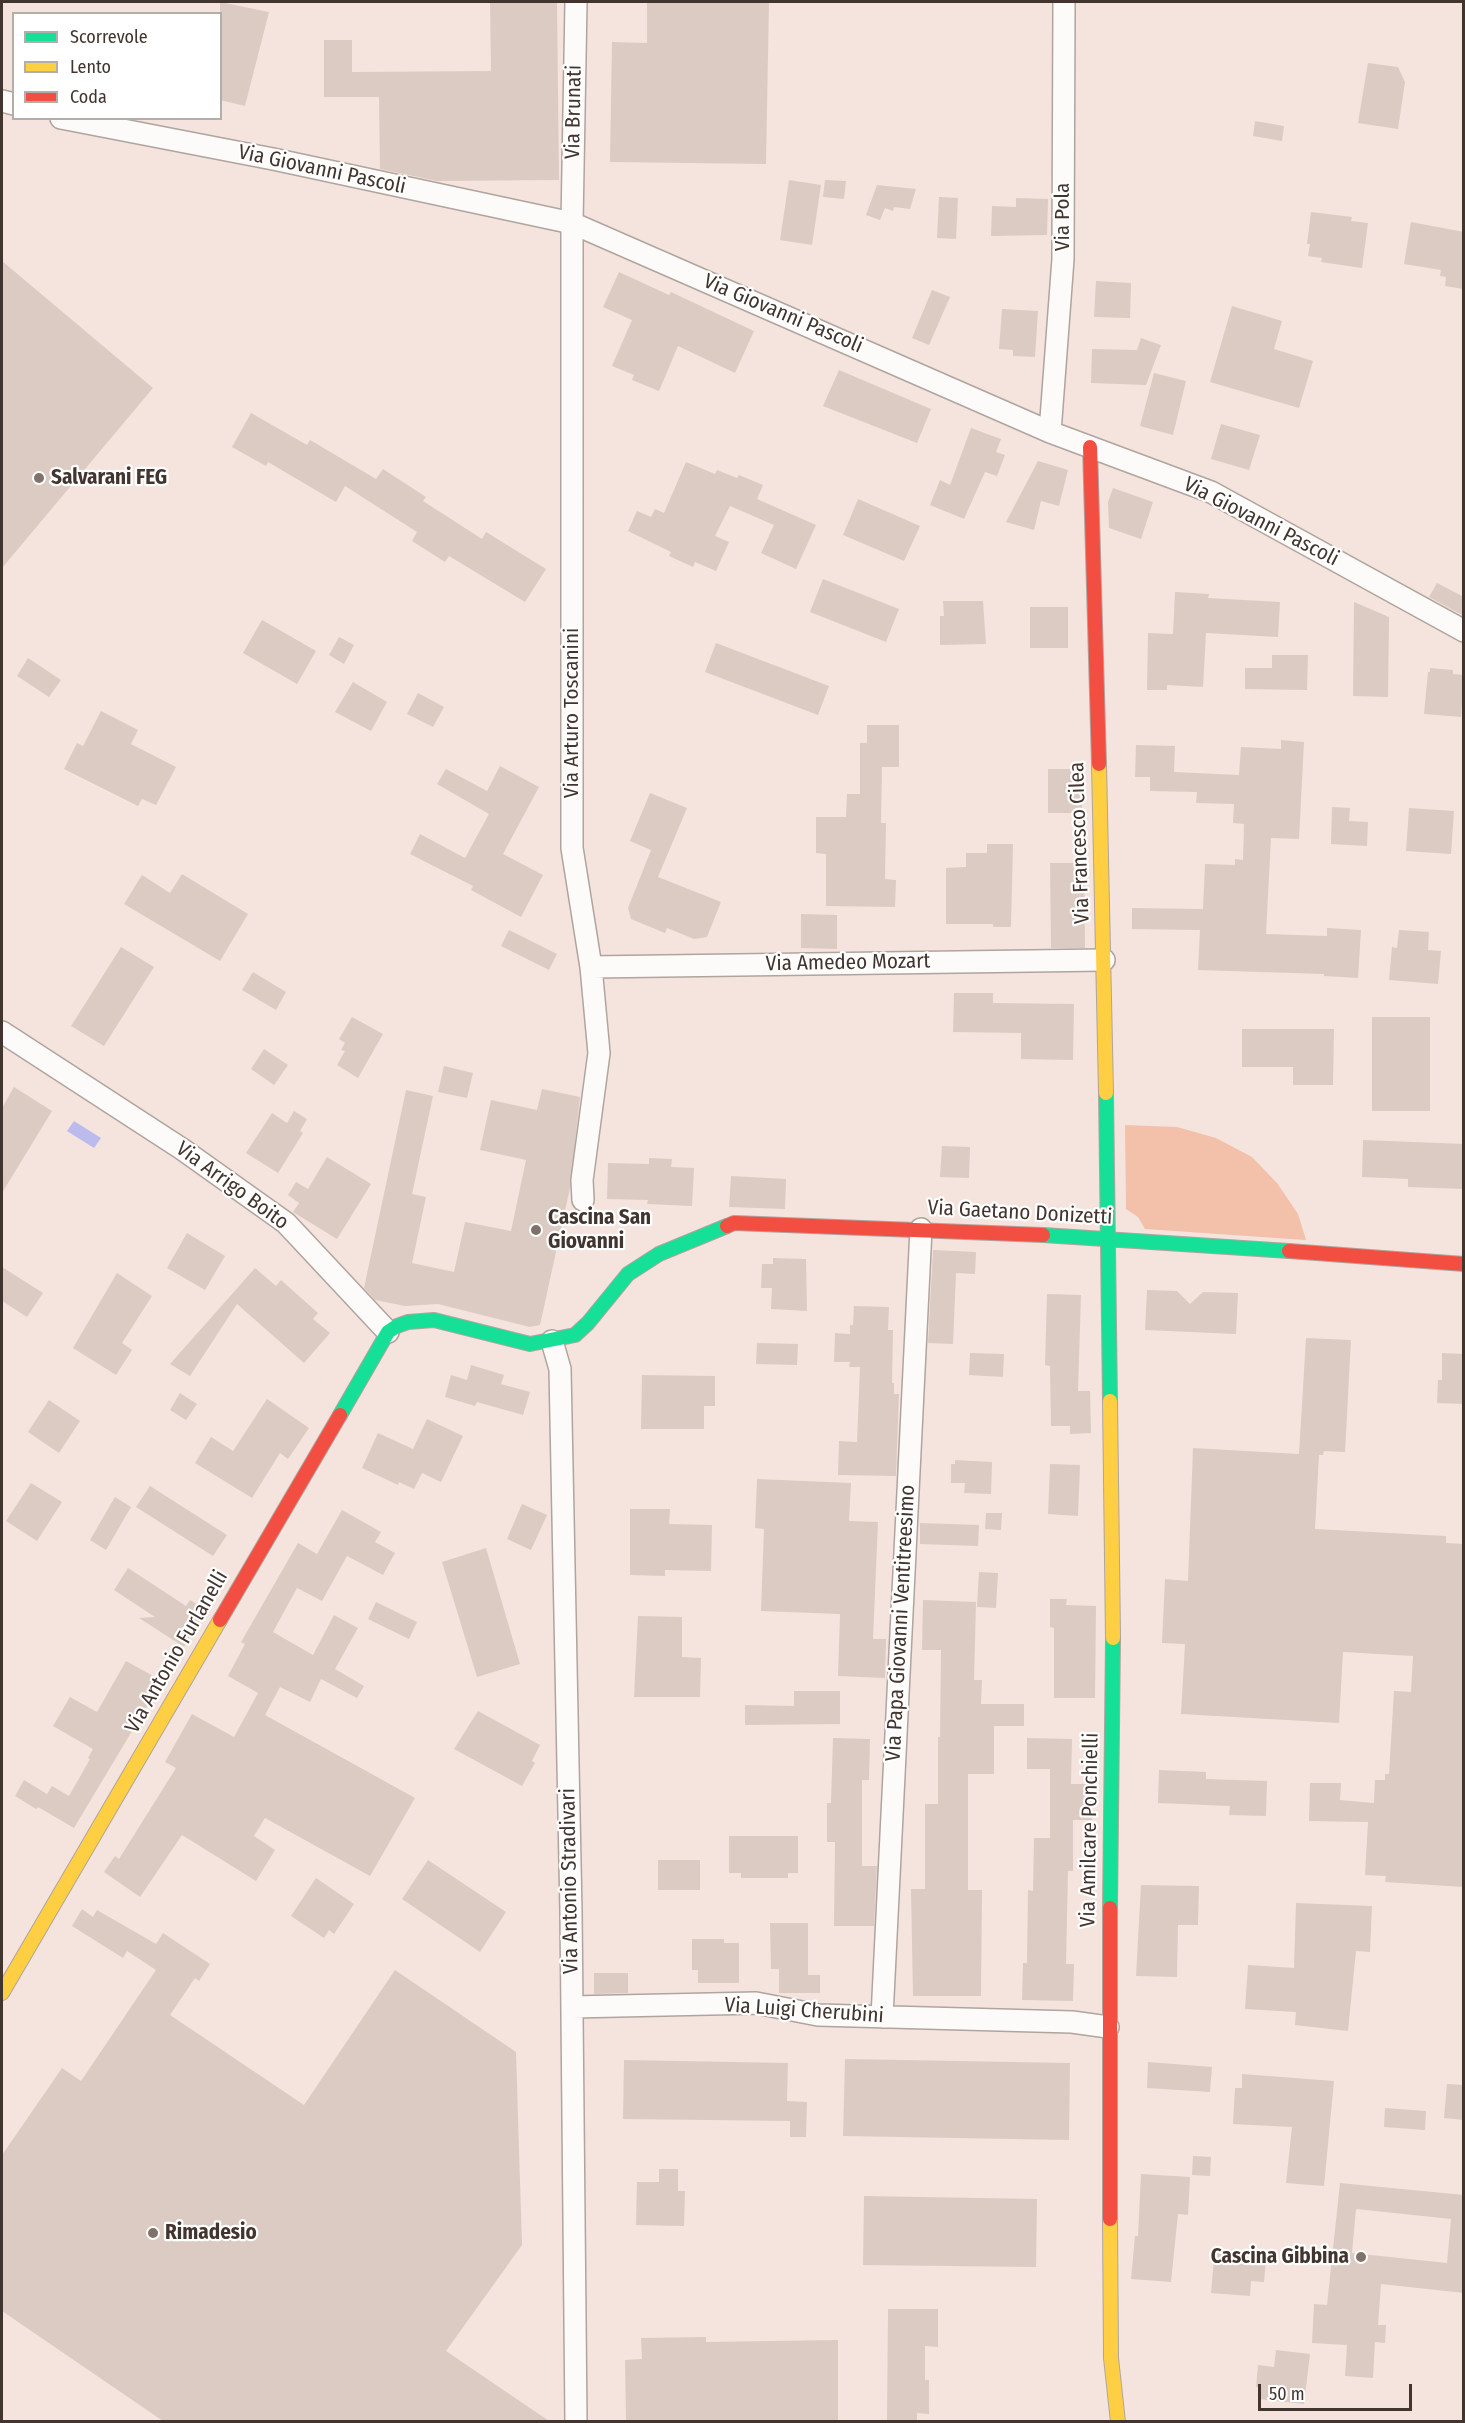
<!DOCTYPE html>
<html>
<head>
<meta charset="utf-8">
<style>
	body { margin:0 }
	#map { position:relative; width:1465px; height:2423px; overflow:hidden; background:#f4e4dd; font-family:"Fira Sans Condensed",sans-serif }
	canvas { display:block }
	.frame { position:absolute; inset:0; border:3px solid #42342e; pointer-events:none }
	.legend { position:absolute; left:12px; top:12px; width:210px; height:108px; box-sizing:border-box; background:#fff; border:2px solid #b3aeab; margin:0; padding:8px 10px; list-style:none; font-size:18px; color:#42342e }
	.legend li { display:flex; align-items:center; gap:12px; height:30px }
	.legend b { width:30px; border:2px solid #b3aeab }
	.scale { position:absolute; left:1258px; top:2384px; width:154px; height:27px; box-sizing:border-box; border:3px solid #42342e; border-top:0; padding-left:8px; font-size:18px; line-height:21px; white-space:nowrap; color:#42342e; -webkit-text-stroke:4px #fff; paint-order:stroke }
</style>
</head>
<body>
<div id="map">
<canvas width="1465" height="2423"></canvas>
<div class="frame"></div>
<ul class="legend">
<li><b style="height:8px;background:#16e098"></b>Scorrevole</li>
<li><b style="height:8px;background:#ffcf43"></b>Lento</li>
<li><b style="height:8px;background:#f24e42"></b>Coda</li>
</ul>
<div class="scale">50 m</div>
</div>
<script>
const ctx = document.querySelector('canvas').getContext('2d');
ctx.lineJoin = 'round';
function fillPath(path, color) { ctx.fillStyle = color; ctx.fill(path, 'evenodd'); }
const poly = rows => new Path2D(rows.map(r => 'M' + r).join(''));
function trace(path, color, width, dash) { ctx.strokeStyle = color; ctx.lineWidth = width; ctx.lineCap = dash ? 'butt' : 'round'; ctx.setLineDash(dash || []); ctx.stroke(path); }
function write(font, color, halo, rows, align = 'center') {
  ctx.font = font + ' "Fira Sans Condensed",sans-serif'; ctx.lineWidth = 4.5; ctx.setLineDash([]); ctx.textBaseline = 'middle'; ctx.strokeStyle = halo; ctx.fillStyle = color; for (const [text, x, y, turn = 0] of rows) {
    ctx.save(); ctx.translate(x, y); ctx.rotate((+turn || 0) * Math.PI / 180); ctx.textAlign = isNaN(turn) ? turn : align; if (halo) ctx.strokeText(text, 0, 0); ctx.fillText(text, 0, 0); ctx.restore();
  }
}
const green = poly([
	[1125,1125,1177,1127,1216,1138,1252,1157,1277,1183,1298,1214,1306,1240,1145,1229,1138,1217,1126,1209]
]);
const water = poly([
	[74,1121,101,1138,94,1148,67,1131]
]);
const building = poly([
	[220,2,269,12,245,106,220,100],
	[490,2,557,2,559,180,437,181,380,169,379,97,324,97,324,40,352,40,352,72,491,71],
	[647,2,769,2,766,164,610,162,612,42,647,43],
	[1368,63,1398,67,1405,82,1398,129,1358,123],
	[1255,121,1284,126,1282,141,1253,136],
	[789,180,821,185,812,245,780,240],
	[825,180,846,181,844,199,823,197],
	[877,185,916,189,910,209,894,207,893,211,885,208,880,220,866,215],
	[939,197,958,198,956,239,937,238],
	[1016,198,1048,199,1047,235,991,236,992,206,1016,207],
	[1311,212,1352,217,1351,221,1368,223,1362,268,1321,262,1322,258,1308,256,1310,244,1307,244],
	[1411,222,1464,232,1464,289,1445,286,1446,277,1440,276,1441,270,1404,264],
	[2,261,153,388,2,568],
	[619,272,669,295,671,292,754,331,735,373,678,346,659,391,632,380,634,375,612,366,632,320,603,307],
	[1096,281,1131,283,1130,318,1094,317],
	[932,290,950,297,929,345,912,338],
	[1232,306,1282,321,1274,349,1313,361,1299,408,1210,382],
	[1002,309,1038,311,1035,357,1013,356,1013,350,999,349],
	[1141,338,1161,345,1146,385,1091,383,1092,349,1137,350],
	[839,370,931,409,917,443,823,406],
	[1154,373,1186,381,1173,435,1140,426],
	[251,413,307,445,310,440,376,479,383,469,426,497,423,501,482,539,486,532,546,569,525,602,449,556,445,562,412,541,417,532,345,486,336,502,268,462,266,466,232,447],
	[1221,424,1260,435,1249,470,1211,459],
	[971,428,1001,439,996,452,1005,455,997,476,985,472,964,519,930,505,940,480,950,485],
	[1038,461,1068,470,1059,506,1041,501,1034,530,1006,522],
	[686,462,715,474,717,470,737,478,739,475,763,485,757,499,816,525,796,569,761,553,774,525,730,506,715,536,729,542,716,571,695,562,693,567,669,556,671,552,628,531,637,511,651,517,655,509,664,513],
	[1113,488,1153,502,1141,539,1109,528,1108,502],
	[858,499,920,526,904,561,843,535],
	[823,579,899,609,886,642,810,612],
	[1437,583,1464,597,1464,616,1429,597],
	[1175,592,1209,594,1208,598,1280,602,1278,637,1206,633,1203,687,1167,685,1167,690,1147,690,1148,633,1173,634],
	[943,601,983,601,986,644,940,645,940,616,944,616],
	[1354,602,1389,617,1388,697,1353,696],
	[1030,607,1068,607,1068,648,1030,648],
	[262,620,316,651,297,684,243,653],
	[339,637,354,645,344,664,329,655],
	[716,643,829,686,818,715,705,672],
	[1272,655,1308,655,1307,690,1245,689,1245,668,1272,668],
	[28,658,61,680,49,697,17,676],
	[1430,668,1453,670,1453,674,1464,675,1461,717,1424,714,1428,672,1430,672],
	[353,682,387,702,371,731,335,712],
	[418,693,444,707,433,727,407,714],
	[101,711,138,730,131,744,176,767,156,805,142,799,138,806,64,769,77,743,83,746],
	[867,725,899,725,899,767,882,767,881,823,886,823,885,879,896,880,895,907,826,906,826,854,816,853,816,817,846,817,847,794,860,794,860,743,867,743],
	[1281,740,1304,742,1299,839,1271,838,1266,934,1327,936,1327,928,1361,930,1358,978,1324,976,1324,974,1198,970,1200,930,1132,929,1132,908,1203,909,1205,864,1235,865,1235,859,1243,860,1244,824,1233,823,1234,804,1196,803,1197,792,1150,791,1150,777,1135,777,1136,745,1175,746,1174,772,1239,775,1241,747,1281,749],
	[500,766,539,787,503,854,543,875,521,917,471,890,473,886,410,854,420,834,465,858,489,814,437,784,446,769,487,791],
	[1048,769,1082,769,1082,813,1048,813],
	[650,793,687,808,658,877,721,902,707,937,694,939,667,928,665,933,631,919,628,908,651,850,630,841],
	[1332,807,1350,808,1349,821,1368,822,1367,846,1331,844],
	[1409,808,1454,811,1451,854,1406,851],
	[987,844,1013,844,1011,927,993,927,993,924,946,924,946,868,966,867,966,853,987,853],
	[1050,863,1084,863,1085,948,1051,948],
	[182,874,248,914,220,961,124,904,142,875,170,893],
	[801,914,837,915,837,949,801,948],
	[509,930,557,954,549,970,501,946],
	[1399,930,1429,932,1428,950,1441,951,1438,984,1389,980,1392,947,1397,948],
	[121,947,154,967,104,1046,71,1026],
	[253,972,286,992,276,1010,242,990],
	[954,993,993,993,993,1003,1074,1004,1073,1060,1021,1059,1021,1033,953,1032],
	[352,1017,383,1034,358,1078,337,1065,345,1051,341,1050,345,1043,339,1039],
	[1372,1017,1430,1017,1430,1111,1372,1111],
	[1242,1029,1334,1029,1333,1085,1293,1085,1293,1067,1242,1067],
	[264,1049,288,1065,274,1085,251,1069],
	[444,1066,473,1073,467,1098,438,1092],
	[14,1087,52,1111,2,1193,2,1108],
	[542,1089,580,1097,570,1188,540,1325,530,1327,438,1304,405,1306,375,1300,364,1288,406,1090,433,1096,412,1194,426,1197,412,1263,454,1272,465,1222,511,1231,526,1160,480,1150,491,1100,537,1110],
	[294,1111,307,1119,300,1131,303,1133,278,1173,246,1153,272,1113,287,1123],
	[1363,1140,1464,1144,1464,1189,1408,1187,1408,1179,1362,1177],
	[942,1146,970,1147,969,1178,940,1177],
	[327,1157,371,1184,337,1239,293,1212,299,1203,288,1195,296,1182,308,1189],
	[649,1158,672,1159,671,1167,694,1168,692,1206,647,1204,648,1200,607,1199,608,1163,649,1164],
	[731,1176,786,1179,785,1209,729,1207],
	[187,1233,225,1256,205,1290,167,1268],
	[933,1250,976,1252,975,1274,956,1273,953,1344,928,1343],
	[773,1258,806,1259,807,1311,771,1309,772,1288,761,1288,762,1264,773,1264],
	[2,1267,43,1293,27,1317,2,1301],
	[255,1268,276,1286,281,1280,318,1313,313,1319,330,1333,304,1363,237,1304,190,1376,170,1364],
	[117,1273,152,1296,122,1343,132,1350,116,1375,73,1348],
	[1147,1290,1177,1291,1190,1304,1203,1292,1238,1293,1236,1334,1145,1330],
	[1047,1294,1081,1295,1078,1391,1090,1391,1091,1433,1070,1434,1070,1426,1051,1426,1050,1366,1045,1365],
	[854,1306,889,1307,888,1330,893,1330,892,1383,894,1383,894,1394,899,1394,896,1476,838,1475,839,1441,857,1442,860,1367,849,1367,850,1362,834,1362,835,1333,850,1334,850,1325,853,1325],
	[1306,1338,1351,1340,1345,1452,1324,1451,1323,1455,1319,1455,1315,1529,1446,1536,1446,1543,1464,1544,1464,1887,1385,1882,1386,1876,1365,1875,1368,1822,1309,1821,1310,1783,1341,1783,1340,1800,1374,1803,1375,1780,1385,1780,1385,1774,1389,1774,1394,1691,1411,1692,1413,1656,1343,1652,1339,1723,1181,1714,1185,1644,1162,1643,1165,1579,1188,1581,1193,1448,1299,1454],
	[757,1343,798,1344,797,1365,756,1364],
	[970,1353,1004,1354,1003,1377,969,1375],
	[1442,1353,1464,1354,1464,1404,1437,1403,1438,1380,1442,1380],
	[471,1365,504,1375,501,1384,530,1392,523,1415,477,1402,475,1406,445,1397,451,1375,467,1380],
	[642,1375,715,1376,715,1406,704,1406,704,1429,641,1429],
	[180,1393,197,1404,186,1420,170,1410],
	[267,1399,309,1428,288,1459,280,1453,252,1498,195,1463,211,1437,233,1451],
	[49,1400,80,1421,59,1453,28,1432],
	[427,1419,463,1436,441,1482,422,1473,414,1489,399,1482,398,1485,362,1468,378,1433,413,1449],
	[955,1460,992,1462,991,1494,964,1493,965,1483,951,1483,951,1464,955,1464],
	[1050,1464,1080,1465,1078,1516,1048,1514],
	[757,1479,851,1483,849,1521,878,1522,873,1639,886,1639,885,1678,838,1676,840,1614,761,1611,764,1529,755,1528],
	[31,1483,62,1502,37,1541,6,1521],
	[150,1486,227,1535,213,1556,136,1507],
	[115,1497,131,1507,106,1550,90,1540],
	[522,1504,547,1515,531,1550,507,1539],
	[630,1509,670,1509,669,1524,712,1525,711,1571,665,1570,665,1576,630,1575],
	[342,1510,381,1532,375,1542,395,1553,383,1575,347,1556,322,1601,297,1588,273,1632,313,1655,334,1615,358,1628,335,1669,364,1686,357,1698,321,1679,310,1702,280,1687,265,1715,415,1798,370,1876,265,1818,254,1836,275,1850,256,1881,182,1835,140,1897,104,1872,115,1856,119,1859,176,1768,165,1762,192,1714,234,1737,258,1693,228,1676,245,1644,241,1642,298,1543,317,1554],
	[986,1513,1002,1513,1001,1530,985,1529],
	[920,1523,979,1525,978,1546,920,1544],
	[486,1548,520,1664,477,1677,442,1562],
	[128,1568,186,1606,190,1600,206,1610,184,1647,139,1618,155,1617,114,1590],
	[979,1572,998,1573,996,1608,977,1607],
	[1050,1599,1067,1599,1066,1605,1096,1606,1095,1698,1054,1698,1054,1628,1050,1627],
	[923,1600,976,1602,974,1680,982,1680,981,1704,1024,1704,1024,1726,994,1726,994,1774,968,1774,968,1890,982,1890,981,1996,913,1996,911,1889,925,1889,925,1804,938,1804,938,1737,940,1737,941,1650,922,1650],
	[376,1602,417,1622,409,1639,368,1619],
	[638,1616,682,1617,682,1657,701,1658,700,1697,634,1697],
	[126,1661,162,1681,74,1828,38,1807,36,1809,15,1796,24,1780,47,1794,52,1786,69,1796,90,1759,88,1758,93,1749,53,1726,70,1697,97,1712],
	[794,1691,840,1691,840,1724,745,1725,745,1705,794,1706],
	[478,1711,540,1745,532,1761,535,1763,522,1786,454,1749],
	[833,1738,870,1739,869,1780,862,1780,862,1866,877,1866,874,1926,834,1926,835,1842,827,1842,827,1803,831,1803],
	[1027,1738,1072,1739,1071,1784,1092,1784,1092,1820,1073,1820,1073,1871,1068,1871,1066,1964,1074,1964,1073,2001,1022,2000,1023,1963,1027,1963,1028,1890,1033,1891,1034,1838,1050,1838,1050,1769,1027,1769],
	[1159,1770,1206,1772,1206,1779,1267,1781,1266,1816,1229,1815,1230,1806,1158,1803],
	[729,1836,798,1836,798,1873,788,1873,788,1878,741,1878,741,1873,729,1873],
	[428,1860,506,1912,480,1952,402,1899],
	[658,1860,700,1860,700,1890,658,1890],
	[316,1878,354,1904,334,1934,329,1930,324,1938,291,1916],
	[1141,1885,1199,1886,1198,1925,1178,1925,1177,1977,1136,1976],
	[1296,1903,1372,1906,1370,1952,1356,1951,1348,2031,1295,2025,1296,2012,1245,2009,1248,1965,1294,1968],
	[82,1909,93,1917,97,1910,156,1944,163,1933,210,1964,199,1981,195,1978,170,2015,304,2105,395,1970,516,2052,522,2245,446,2351,549,2421,163,2421,2,2311,2,2155,62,2068,81,2081,156,1970,127,1951,123,1958,72,1926],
	[770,1923,808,1923,808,1975,820,1975,820,1993,779,1993,779,1969,771,1969],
	[692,1939,724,1939,724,1943,739,1943,739,1983,698,1983,698,1970,692,1970],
	[594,1973,628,1973,628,1993,594,1994],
	[845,2059,1070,2063,1069,2140,843,2136],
	[624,2060,788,2063,787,2101,807,2102,806,2137,790,2137,790,2121,623,2119],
	[1148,2062,1212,2067,1210,2092,1147,2088],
	[1242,2074,1334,2081,1324,2186,1286,2183,1292,2127,1233,2124,1235,2088,1242,2088],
	[1447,2084,1464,2085,1464,2120,1444,2118],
	[1385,2108,1426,2111,1425,2130,1384,2127],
	[1193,2156,1211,2157,1210,2176,1192,2175],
	[659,2169,678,2169,678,2191,685,2191,684,2226,636,2225,637,2182,659,2182],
	[1141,2174,1190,2177,1188,2215,1178,2214,1171,2282,1131,2279,1135,2236,1138,2236],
	[1340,2183,1464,2195,1464,2293,1381,2284,1378,2325,1386,2325,1385,2343,1375,2342,1373,2378,1345,2376,1347,2345,1312,2343,1314,2304,1327,2305],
	[1356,2209,1451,2219,1447,2263,1352,2253],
	[864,2196,1037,2199,1036,2267,863,2265],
	[1215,2248,1256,2252,1256,2258,1266,2259,1264,2282,1251,2281,1250,2296,1211,2293],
	[888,2309,938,2309,938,2347,925,2346,925,2380,929,2380,929,2414,917,2413,917,2421,887,2421],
	[706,2337,706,2342,838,2340,838,2421,626,2421,625,2360,642,2359,641,2338],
	[1276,2350,1310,2354,1304,2404,1259,2399,1260,2387,1256,2387,1258,2365,1274,2367]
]);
const street = poly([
	[576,2,572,223,572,848,591,967,599,1053,582,1180,583,1200],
	[2,101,14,104],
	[61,118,273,159,572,223,1050,432,1211,492,1464,631],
	[1050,432,1063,259,1064,2],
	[591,967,1104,960],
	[2,1032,182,1149,286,1223,388,1332],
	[552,1341,560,1369,571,1912,576,2422],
	[572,2007,756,2003,818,2015,1072,2022,1108,2027],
	[882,2017,921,1229]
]);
const fast = poly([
	[1106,1093,1110,1401],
	[1043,1235,1289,1251],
	[340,1415,388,1332,397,1326,408,1322,434,1320,530,1344,575,1335,588,1323,628,1274,659,1254,727,1226],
	[1110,1908,1113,1638]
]);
const slow = poly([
	[1099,764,1106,1093],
	[1110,1401,1113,1638],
	[2,1993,220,1620],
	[1110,2219,1111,2358,1118,2422]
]);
const jam = poly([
	[1090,447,1099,764],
	[727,1226,734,1223,1043,1235],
	[1289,1251,1464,1264],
	[220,1620,340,1415],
	[1110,1908,1110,2219]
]);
const markers = [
	[39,478,6,"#80726b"],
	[536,1230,6,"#80726b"],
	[153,2233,6,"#80726b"],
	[1361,2257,6,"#80726b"]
];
const streetNames = [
	["Via Brunati",574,112,-89],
	["Via Giovanni Pascoli",322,170,12],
	["Via Pola",1063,217,-90],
	["Via Giovanni Pascoli",783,314,23],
	["Via Giovanni Pascoli",1261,522,27],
	["Via Arturo Toscanini",572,713,-90],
	["Via Francesco Cilea",1080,843,-92],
	["Via Amedeo Mozart",848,963,-1],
	["Via Arrigo Boito",232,1186,36],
	["Via Gaetano Donizetti",1020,1213,3],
	["Via Papa Giovanni Ventitreesimo",901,1623,-87],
	["Via Antonio Furlanelli",177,1652,-60],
	["Via Amilcare Ponchielli",1090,1830,-89],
	["Via Antonio Stradivari",570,1881,-91],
	["Via Luigi Cherubini",804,2011,4]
];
const poiNames = [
	["Salvarani FEG",51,478],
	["Cascina San",548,1218],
	["Giovanni",548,1242],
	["Rimadesio",165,2233],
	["Cascina Gibbina",1349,2257,"right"]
];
fillPath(green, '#f3c0aa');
fillPath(water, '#bbe');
fillPath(building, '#dccbc3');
trace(street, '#b0a49e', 24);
trace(fast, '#b0a49e', 16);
trace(slow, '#b0a49e', 16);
trace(jam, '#b0a49e', 16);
trace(street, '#fdfbfa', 21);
trace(fast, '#16e098', 14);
trace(slow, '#ffcf43', 14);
trace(jam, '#f24e42', 14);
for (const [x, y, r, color] of markers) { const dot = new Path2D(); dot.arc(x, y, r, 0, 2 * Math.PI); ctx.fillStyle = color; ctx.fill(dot); trace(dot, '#fff', 2); }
write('21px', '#42342e', '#fff', streetNames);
write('bold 21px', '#42342e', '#fff', poiNames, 'left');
</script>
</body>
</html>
